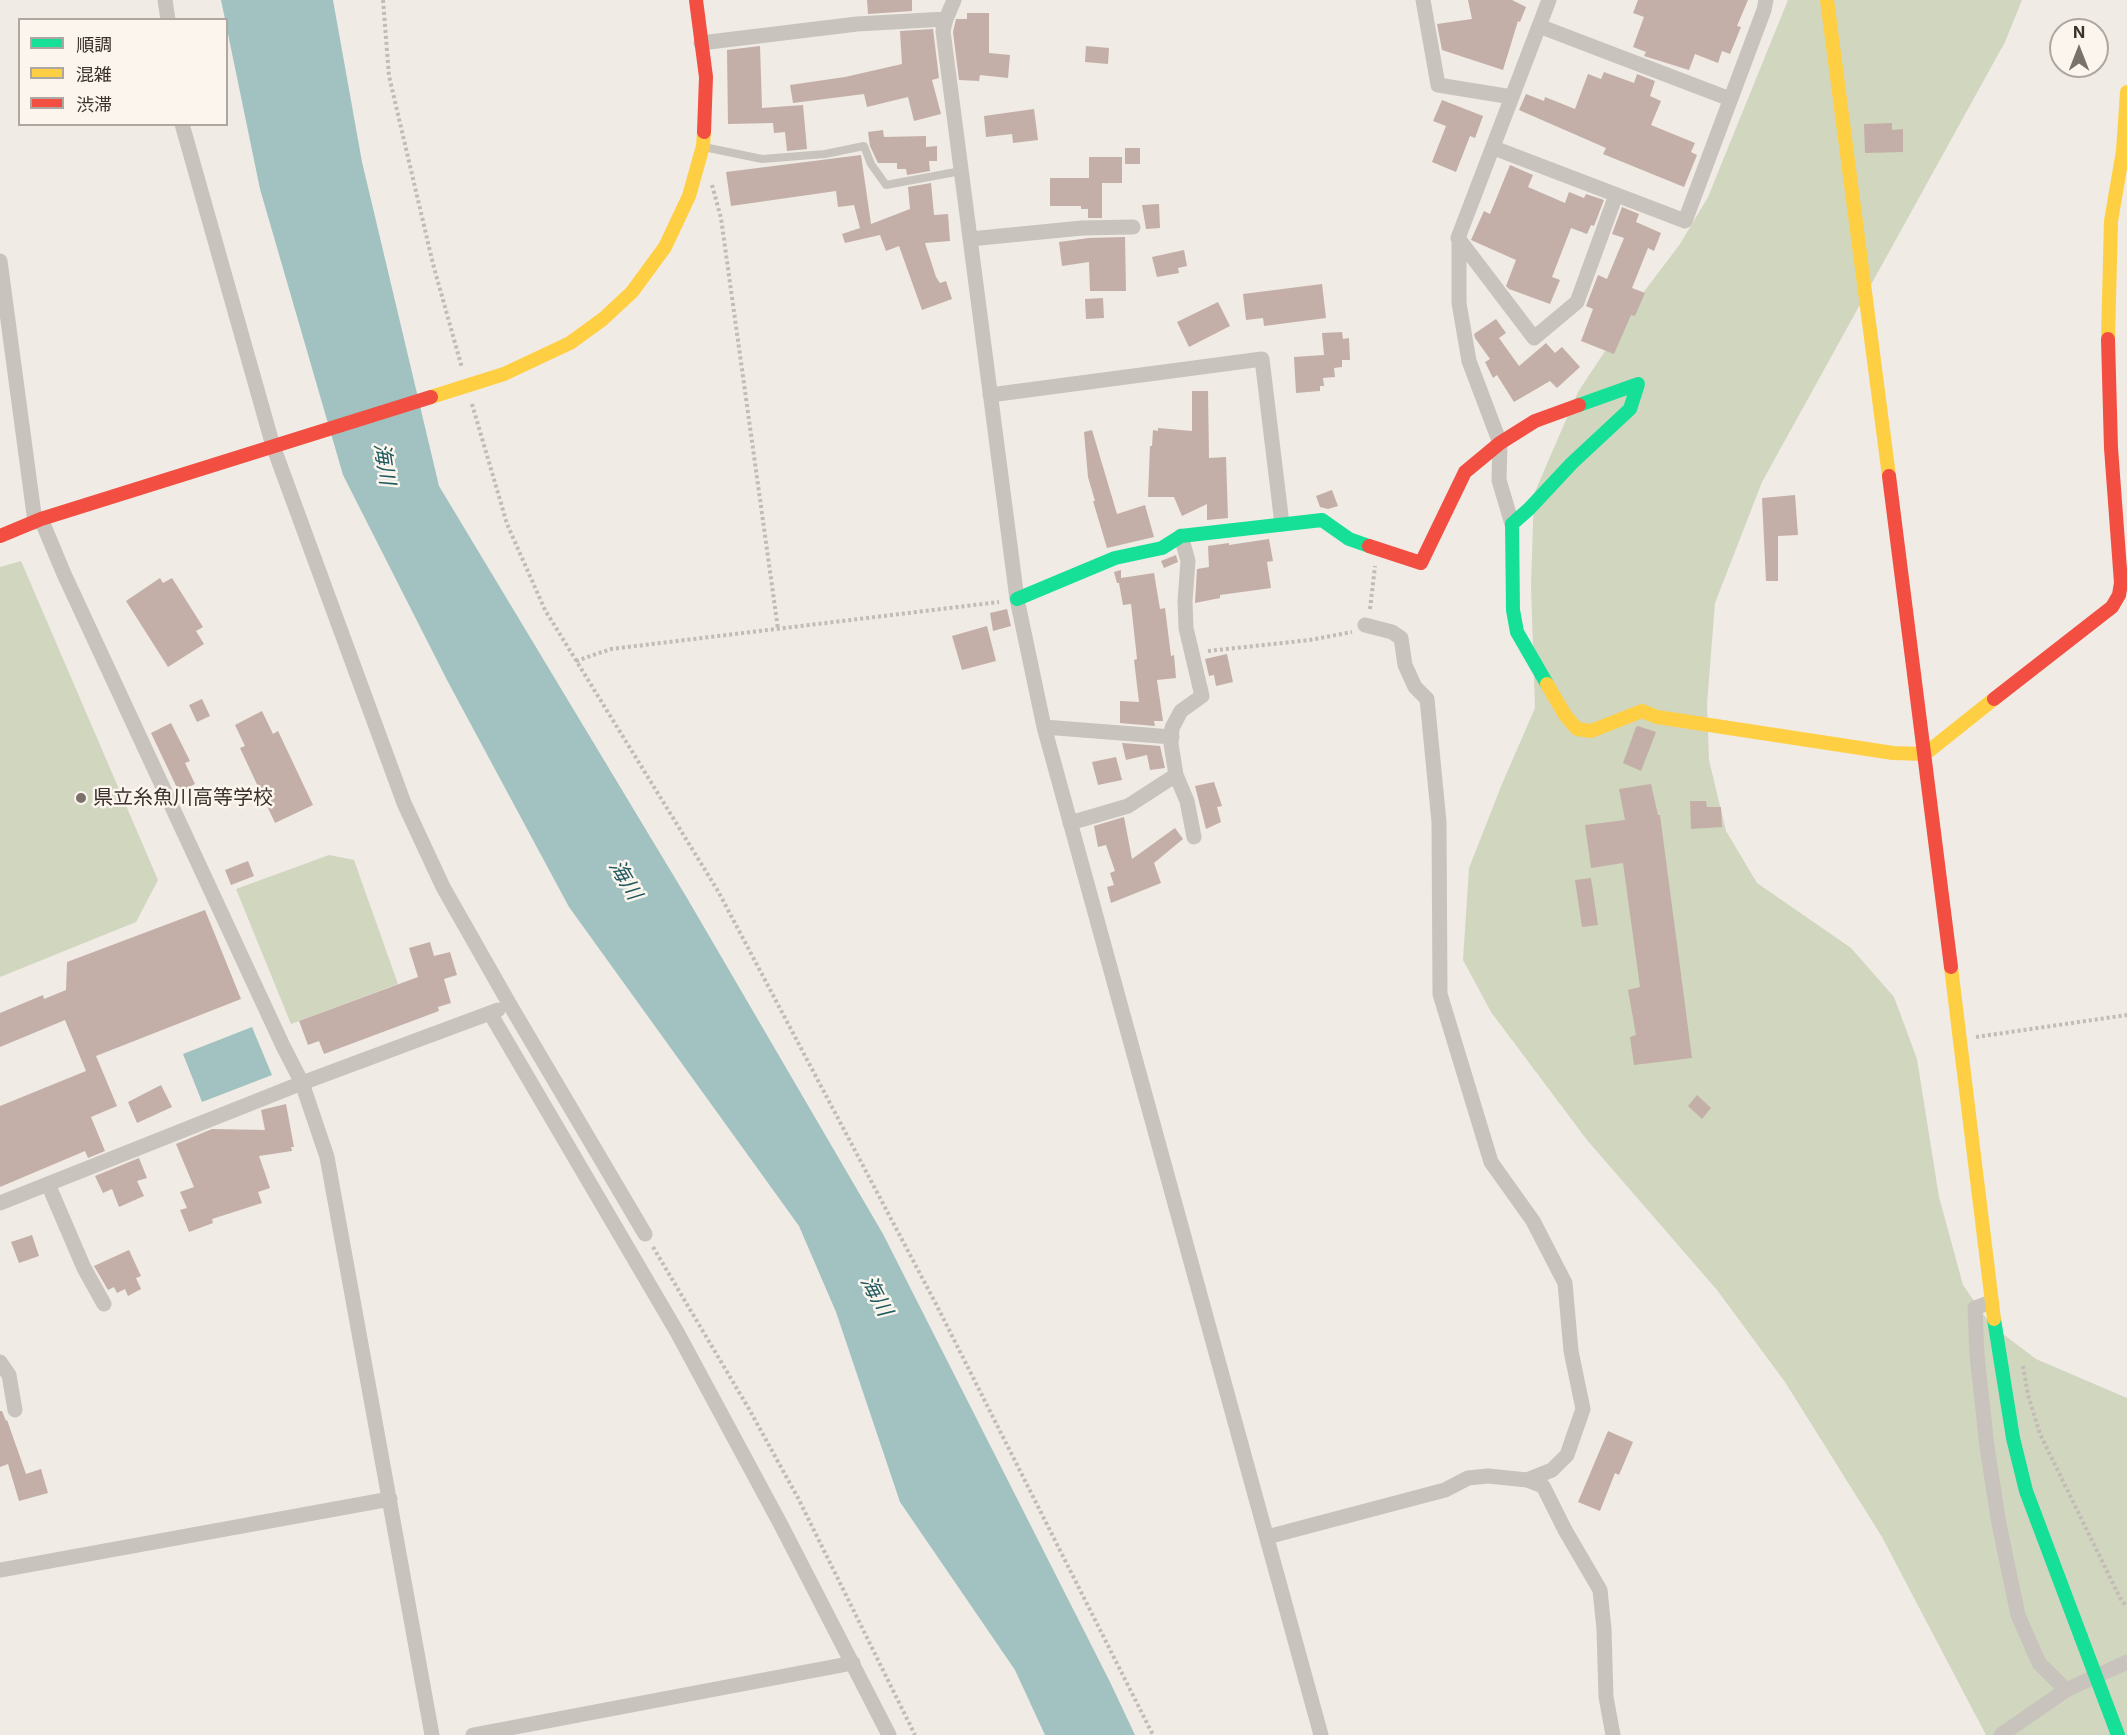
<!DOCTYPE html>
<html>
<head>
<meta charset="utf-8">
<style>
	body { margin:0 }
	#map { position:relative; width:2127px; height:1735px; overflow:hidden; background:#f0ebe5; font-family:Inter,"Noto Sans JP",sans-serif }
	canvas { display:block }
	.legend { position:absolute; left:18px; top:18px; width:210px; height:108px; box-sizing:border-box; background:#fbf5ee; border:2px solid #aea6a0; margin:0; padding:8px 10px; list-style:none; font-size:18px; color:#3b302b }
	.legend li { display:flex; align-items:center; gap:12px; height:30px }
	.legend b { width:30px; border:2px solid #aea6a0 }
	.north { position:absolute; left:2049px; top:18px; width:60px; height:60px; box-sizing:border-box; background:#fbf5ee; border:2px solid #aea6a0; border-radius:50%; rotate:0deg; font-size:16px; font-weight:700; line-height:24px; text-align:center; color:#3b302b }
	.north::after { content:''; display:block; margin:auto; width:21px; height:27px; background:#7a716c; clip-path:polygon(50% 0,100% 100%,50% 72%,0 100%) }
</style>
</head>
<body>
<div id="map">
<canvas width="2127" height="1735"></canvas>
<ul class="legend">
<li><b style="height:8px;background:#16e098"></b>順調</li>
<li><b style="height:8px;background:#ffcf43"></b>混雑</li>
<li><b style="height:8px;background:#f24e42"></b>渋滞</li>
</ul>
<div class="north">N</div>
</div>
<script>
const ctx = document.querySelector('canvas').getContext('2d');
ctx.lineJoin = 'round';
function fillPath(path, color) { ctx.fillStyle = color; ctx.fill(path, 'evenodd'); }
const poly = rows => new Path2D(rows.map(r => 'M' + r).join(''));
function trace(path, color, width, dash) { ctx.strokeStyle = color; ctx.lineWidth = width; ctx.lineCap = dash ? 'butt' : 'round'; ctx.setLineDash(dash || []); ctx.stroke(path); }
function write(font, color, halo, rows, align = 'center') {
  ctx.font = font + ' Inter,"Noto Sans JP",sans-serif'; ctx.lineWidth = 5; ctx.setLineDash([]); ctx.textBaseline = 'middle'; ctx.strokeStyle = halo; ctx.fillStyle = color; for (const [text, x, y, turn = 0] of rows) {
    ctx.save(); ctx.translate(x, y); ctx.rotate((+turn || 0) * Math.PI / 180); ctx.textAlign = isNaN(turn) ? turn : align; if (halo) ctx.strokeText(text, 0, 0); ctx.fillText(text, 0, 0); ctx.restore();
  }
}
const green = poly([
	[1788,0,2022,0,2005,42,1762,482,1715,603,1707,704,1709,760,1726,831,1757,883,1851,948,1894,997,1917,1059,1939,1197,1963,1285,1991,1325,2036,1359,2127,1398,2127,1735,1986,1735,1882,1537,1785,1382,1717,1290,1587,1140,1491,1012,1463,960,1469,868,1502,784,1535,708,1531,586,1534,494,1578,392,1646,289,1680,244,1708,197],
	[21,561,158,880,136,922,0,977,0,567],
	[329,855,354,860,398,984,291,1024,236,889]
]);
const water = poly([
	[221,0,333,0,362,162,439,486,687,898,883,1234,1110,1682,1135,1735,1045,1735,1015,1670,900,1502,836,1312,799,1226,569,907,447,680,343,475,260,189,227,29,226,20,225,19],
	[252,1027,272,1075,202,1102,183,1054]
]);
const building = poly([
	[867,0,912,0,912,11,868,14],
	[1468,0,1512,0,1526,7,1520,22,1518,21,1503,70,1442,50,1437,24,1472,19],
	[1638,0,1748,0,1737,26,1741,27,1730,54,1722,51,1718,63,1695,54,1689,70,1644,56,1646,52,1633,47,1644,17,1633,13],
	[967,13,989,13,989,53,1010,55,1008,78,980,75,979,81,959,80,953,32,956,19,967,19],
	[933,29,939,78,932,80,941,114,914,121,908,97,867,107,864,94,793,103,790,85,845,77,902,64,900,31],
	[760,46,762,108,803,105,807,149,787,151,785,132,774,133,773,123,728,124,727,50],
	[1086,46,1109,48,1108,64,1085,62],
	[1604,72,1634,83,1637,74,1655,81,1650,96,1661,101,1651,125,1695,143,1691,152,1697,155,1684,187,1603,154,1606,148,1519,110,1526,94,1544,101,1545,97,1575,109,1588,74,1601,79],
	[1442,100,1483,116,1475,138,1470,136,1456,172,1432,162,1446,126,1433,121],
	[1034,109,1038,140,1013,143,1012,134,986,137,984,116],
	[1892,123,1892,130,1903,129,1903,152,1865,153,1864,124],
	[883,130,884,137,926,136,926,147,937,146,937,161,929,161,930,171,907,175,906,169,897,169,897,163,878,163,870,146,868,132],
	[1125,148,1140,148,1140,164,1125,164],
	[861,155,871,224,910,209,908,187,931,183,934,215,948,214,950,241,925,243,936,277,940,283,946,281,952,299,922,310,899,246,886,251,880,235,845,243,842,234,860,228,854,205,838,207,836,191,731,206,726,172],
	[1089,157,1122,157,1122,183,1102,183,1102,218,1088,218,1088,209,1081,209,1081,206,1050,206,1050,178,1089,178],
	[1510,165,1533,175,1528,187,1565,203,1569,192,1584,198,1586,194,1604,200,1594,226,1591,225,1587,234,1571,228,1552,277,1560,280,1550,304,1509,289,1506,286,1516,260,1471,240,1484,211,1490,214],
	[1159,204,1160,228,1146,229,1142,205],
	[1622,207,1639,214,1636,222,1661,233,1654,251,1648,248,1632,288,1645,293,1635,316,1631,315,1614,354,1581,341,1593,309,1586,306,1598,275,1607,279,1624,238,1612,234],
	[1125,237,1126,291,1090,291,1089,262,1062,266,1059,242,1089,238],
	[1184,250,1187,266,1178,268,1179,273,1157,277,1152,257],
	[1322,284,1326,318,1264,326,1263,318,1246,320,1243,294],
	[1103,298,1104,318,1086,319,1085,299],
	[1218,302,1230,326,1189,347,1177,322],
	[1496,319,1506,333,1499,338,1519,366,1546,343,1555,353,1562,347,1580,367,1557,388,1550,381,1514,402,1497,375,1493,378,1485,362,1490,359,1475,338,1474,334],
	[1342,332,1343,339,1349,338,1350,360,1342,360,1342,367,1334,368,1335,377,1323,378,1324,386,1320,386,1320,391,1296,393,1294,357,1324,355,1322,333],
	[1192,391,1208,391,1209,458,1226,457,1228,518,1207,520,1207,504,1182,516,1174,497,1148,497,1150,446,1152,446,1153,430,1158,431,1158,428,1192,431],
	[1092,430,1117,514,1145,505,1154,537,1107,548,1093,501,1095,501,1088,477,1084,432],
	[1332,490,1338,506,1328,509,1320,507,1316,496],
	[1795,495,1798,535,1778,536,1778,581,1766,581,1762,498],
	[1269,539,1273,561,1267,562,1271,588,1220,595,1220,598,1195,603,1197,569,1209,567,1208,546,1229,543,1229,545],
	[1176,555,1178,562,1164,568,1161,561],
	[1121,570,1121,578,1154,573,1160,609,1165,608,1171,656,1174,655,1176,678,1157,680,1163,721,1154,721,1155,726,1120,723,1120,701,1139,702,1134,660,1137,659,1131,604,1123,605,1119,583,1117,583,1114,572],
	[160,578,163,583,172,578,203,627,196,631,204,644,168,667,126,601],
	[1007,609,1011,626,993,631,990,613],
	[987,626,996,661,962,670,952,636],
	[1227,654,1233,682,1216,686,1214,675,1209,676,1205,659],
	[202,699,210,716,197,722,189,705],
	[262,711,273,734,278,731,313,805,275,823,240,748,245,746,235,725],
	[171,723,190,761,185,763,195,784,179,792,151,733],
	[1638,726,1656,732,1641,771,1623,763,1636,727],
	[1122,743,1160,746,1165,768,1150,770,1147,755,1126,760],
	[1116,757,1122,780,1098,785,1092,762],
	[1214,782,1222,806,1217,807,1221,822,1206,829,1195,786],
	[1651,784,1658,815,1660,815,1692,1058,1634,1065,1630,1037,1636,1035,1628,990,1640,987,1623,863,1591,868,1585,825,1625,820,1619,789],
	[1690,801,1706,801,1707,807,1721,807,1722,827,1691,829],
	[1124,817,1132,859,1175,828,1183,839,1154,863,1161,883,1111,903,1107,887,1114,885,1110,873,1115,871,1106,845,1098,847,1094,826],
	[248,861,254,876,231,885,225,870],
	[1591,878,1598,925,1582,927,1575,880],
	[205,910,241,999,96,1056,117,1106,91,1117,105,1151,88,1158,85,1151,0,1187,0,1106,86,1071,65,1020,0,1047,0,1013,43,995,44,999,66,990,67,962],
	[430,942,434,956,450,952,457,975,444,979,451,1003,438,1007,439,1011,324,1054,319,1041,308,1045,299,1021,418,977,409,948],
	[161,1085,172,1107,137,1123,128,1102],
	[1697,1095,1711,1108,1702,1119,1688,1106],
	[286,1104,294,1147,291,1147,292,1151,259,1156,270,1188,258,1192,262,1203,212,1219,213,1223,189,1232,180,1210,187,1208,180,1192,194,1187,176,1144,212,1129,265,1130,261,1110],
	[139,1158,147,1178,137,1181,144,1196,119,1207,112,1189,103,1193,95,1176],
	[32,1235,39,1256,19,1263,11,1242],
	[129,1250,141,1276,136,1278,141,1289,128,1296,125,1289,117,1293,114,1287,108,1290,94,1266],
	[0,1411,2,1411,6,1421,7,1420,26,1474,41,1469,48,1493,19,1501,8,1464,0,1467],
	[1608,1431,1633,1442,1619,1475,1615,1473,1600,1511,1578,1502]
]);
const path = poly([
	[383,0,389,76,433,264,462,368],
	[712,185,721,218,778,629],
	[472,404,507,524,545,610,718,891,936,1304,1153,1735],
	[1370,609,1375,566],
	[1208,651,1310,640,1352,632],
	[576,661,611,649,999,602],
	[1976,1037,2127,1015],
	[653,1247,749,1409,798,1498,915,1735],
	[2023,1366,2028,1395,2040,1434,2120,1598,2127,1607]
]);
const lane = poly([
	[704,147,762,159,825,154,864,146,871,164,886,185,961,171]
]);
const street = poly([
	[165,0,168,20],
	[954,0,946,19,943,31,1017,599,1044,727,1321,1735],
	[1423,0,1438,85,1512,97],
	[1549,0,1458,238,1534,338,1577,302,1616,195],
	[1539,26,1730,99],
	[701,43,857,24,946,19],
	[182,124,273,446,404,803,443,887,510,1005,645,1234],
	[1494,148,1685,221,1764,10,1766,0],
	[970,239,1082,228,1133,227],
	[1459,240,1459,303,1469,361,1500,443,1499,480,1512,524],
	[0,261,35,522],
	[990,395,1262,359,1282,524],
	[41,519,64,574,283,1046,302,1083,327,1157,432,1735],
	[1181,536,1188,561,1185,601,1186,628,1202,696,1181,711,1172,728,1171,744,1176,775,1187,801,1194,837],
	[1365,625,1392,632,1401,638,1405,665,1415,687,1427,699,1439,822,1440,994,1491,1162,1533,1221,1565,1283,1571,1351,1583,1409,1567,1455,1552,1470,1527,1480],
	[1044,727,1172,737],
	[1070,823,1128,806,1176,775],
	[490,1013,677,1332,781,1525,889,1735],
	[48,1184,84,1268,104,1304],
	[0,1203,302,1083,498,1010],
	[1991,1302,1975,1308,1977,1355,1987,1447,1999,1524,2018,1615,2039,1663,2066,1690],
	[0,1362,9,1375,15,1410],
	[1267,1537,1445,1490,1468,1478,1488,1476,1527,1480,1543,1486,1565,1530,1600,1590,1604,1629,1606,1697,1613,1735],
	[0,1570,390,1499],
	[473,1735,853,1663],
	[2001,1735,2066,1690,2127,1662]
]);
const fast = poly([
	[1017,599,1115,558,1162,548,1181,536,1322,520,1349,539,1369,546],
	[1547,684,1517,632,1513,610,1512,524,1529,509,1572,463,1630,409,1638,384,1579,405],
	[1994,1319,2013,1438,2026,1491,2081,1637]
]);
const slow = poly([
	[1827,0,1889,476],
	[2108,339,2111,221,2123,151,2127,92],
	[431,397,504,374,570,343,603,319,632,292,665,247,689,196,703,146,704,132],
	[1547,684,1565,715,1577,729,1591,731,1642,711,1657,717,1893,753,1925,754,1994,699],
	[1951,967,1994,1319]
]);
const jam = poly([
	[696,0,706,77,704,132],
	[1889,476,1951,967],
	[0,536,41,519,431,397],
	[1369,546,1421,563,1465,472,1500,443,1535,421,1579,405],
	[1994,699,2112,607,2119,595,2121,583,2111,448,2108,339]
]);
const fastBridge = poly([
	[2081,1637,2118,1735]
]);
const markers = [
	[81,798,6,"#7a716c"]
];
const poiNames = [
	["県立糸魚川高等学校",93,798]
];
const waterNames = [
	["海川",384,464,81],
	["海川",625,880,59],
	["海川",876,1296,62]
];
fillPath(green, '#d1d6bf');
fillPath(water, '#a1c2c1');
fillPath(building, '#c3afa7');
trace(path, '#c2bbb6', 4, [3, 3]);
trace(lane, '#c9c3be', 8);
trace(street, '#c9c3be', 15);
trace(fast, '#16e098', 14);
trace(slow, '#ffcf43', 14);
trace(jam, '#f24e42', 14);
trace(fastBridge, '#16e098', 14);
for (const [x, y, r, color] of markers) { const dot = new Path2D(); dot.arc(x, y, r, 0, 2 * Math.PI); ctx.fillStyle = color; ctx.fill(dot); trace(dot, '#fbf5ee', 2); }
write('20px', '#3b302b', '#fbf5ee', poiNames, 'left');
write('italic 21px', '#1f5a5e', '#fbf5ee', waterNames);
</script>
</body>
</html>
